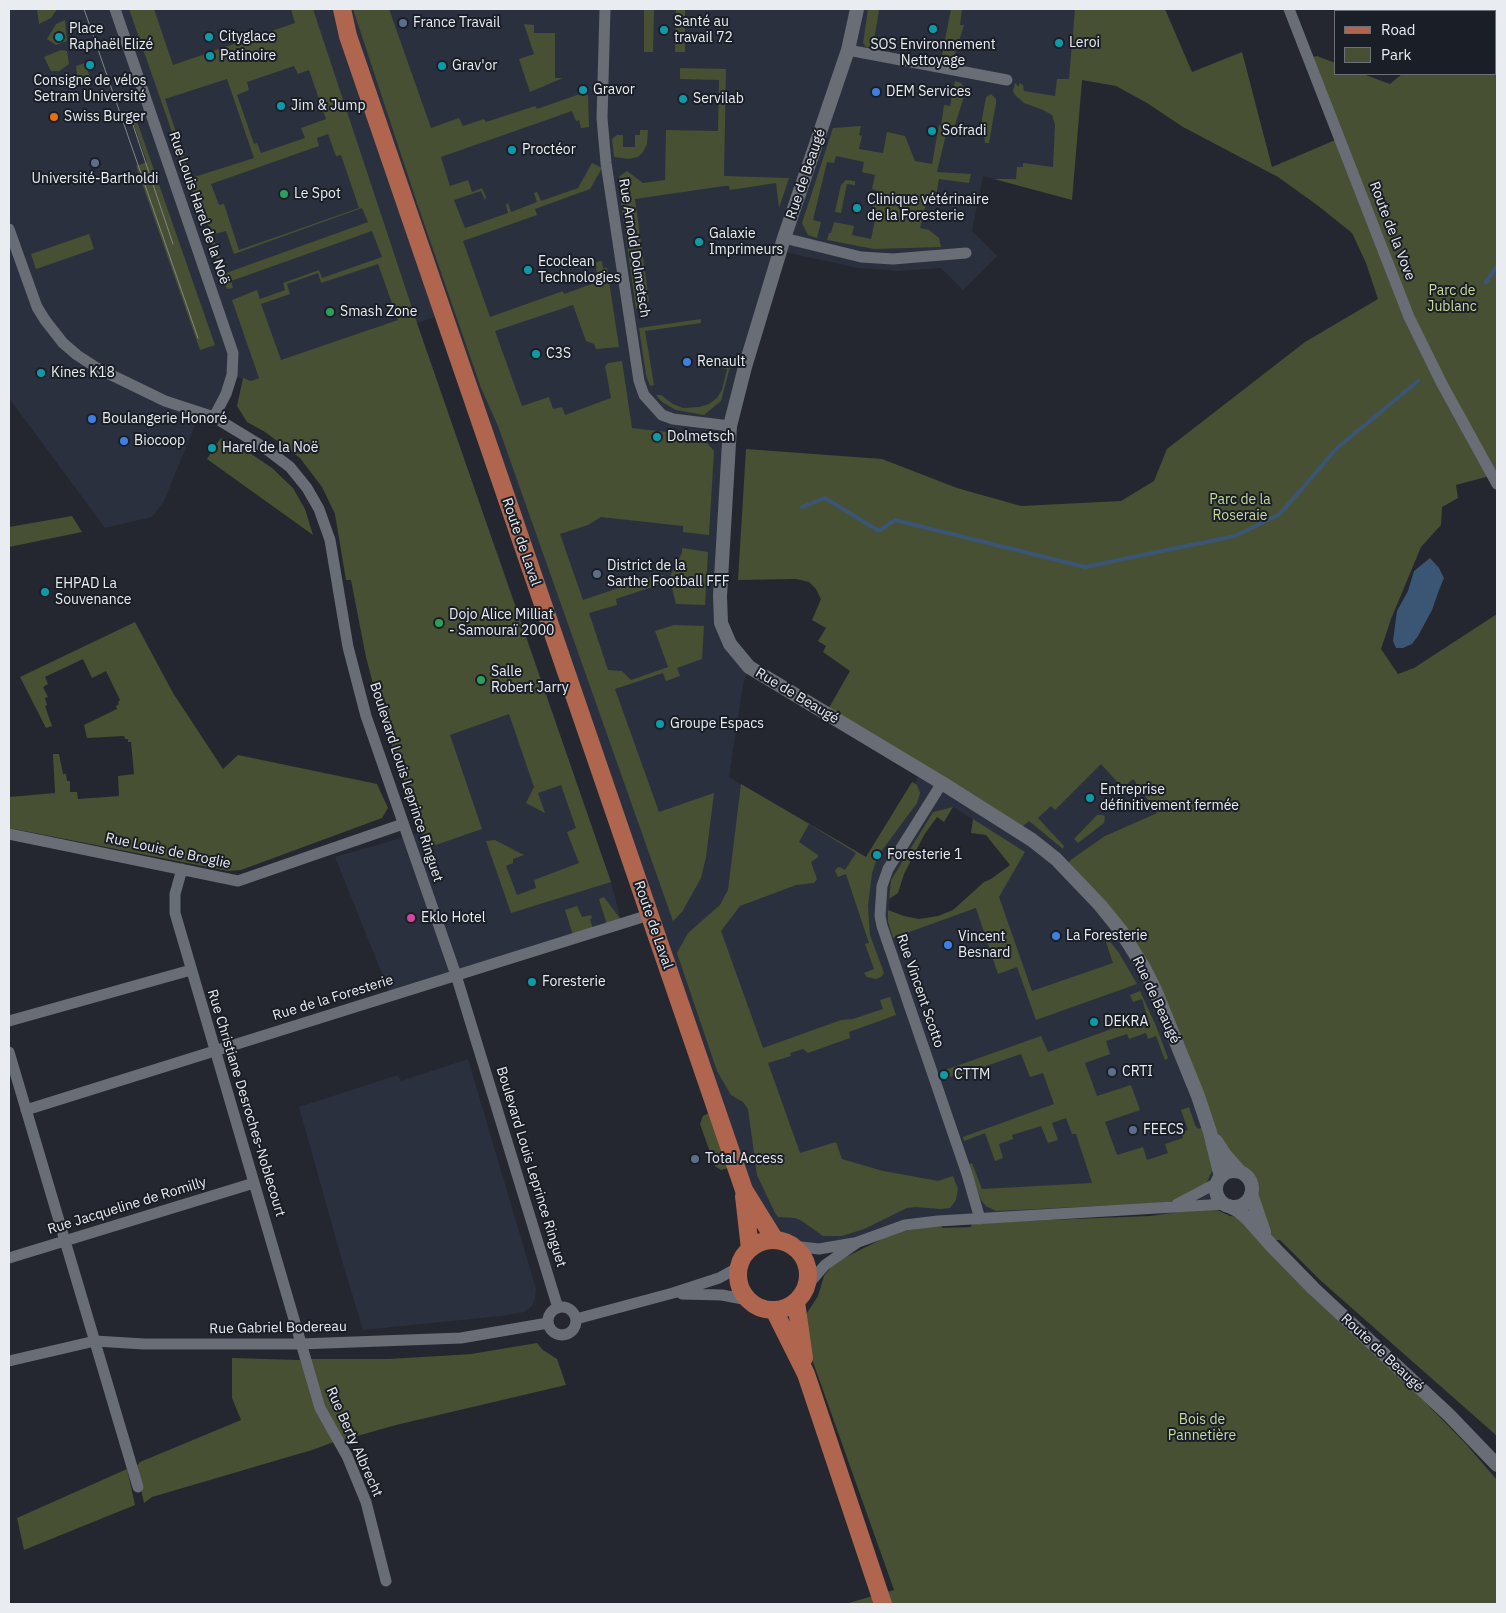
<!DOCTYPE html>
<html>
<head>
<meta charset="utf-8">
<style>
	body { margin:0 }
	#map { position:relative; width:1506px; height:1613px; overflow:hidden; background:#24272f; font-family:"IBM Plex Sans",sans-serif }
	canvas { display:block }
	.frame { position:absolute; inset:0; border:10px solid #e9ecf1; pointer-events:none }
	.legend { position:absolute; left:1334px; top:10px; width:162px; height:65px; box-sizing:border-box; background:#1a1e26; border:1px solid #6d7077; margin:0; padding:6px 9px; list-style:none; font-size:15px; color:#e9ecf1 }
	.legend li { display:flex; align-items:center; gap:10px; height:25px }
	.legend b { width:25px; border:1px solid #6d7077 }
</style>
</head>
<body>
<div id="map">
<canvas width="1506" height="1613"></canvas>
<div class="frame"></div>
<ul class="legend">
<li><b style="height:6px;background:#af654e"></b>Road</li>
<li><b style="height:14px;background:#475032"></b>Park</li>
</ul>
</div>
<script>
const ctx = document.querySelector('canvas').getContext('2d');
ctx.lineJoin = 'round';
function fillPath(path, color) { ctx.fillStyle = color; ctx.fill(path, 'evenodd'); }
const poly = rows => new Path2D(rows.map(r => 'M' + r).join(''));
function trace(path, color, width, dash) { ctx.strokeStyle = color; ctx.lineWidth = width; ctx.lineCap = dash ? 'butt' : 'round'; ctx.setLineDash(dash || []); ctx.stroke(path); }
function write(font, color, halo, rows, align = 'center') {
  ctx.font = font + ' "IBM Plex Sans",sans-serif'; ctx.lineWidth = 4; ctx.setLineDash([]); ctx.textBaseline = 'middle'; ctx.strokeStyle = halo; ctx.fillStyle = color; for (const [text, x, y, turn = 0] of rows) {
    ctx.save(); ctx.translate(x, y); ctx.rotate((+turn || 0) * Math.PI / 180); ctx.textAlign = isNaN(turn) ? turn : align; if (halo) ctx.strokeText(text, 0, 0); ctx.fillText(text, 0, 0); ctx.restore();
  }
}
const built = poly([
	[9,9,1094,9,1088,9,1072,200,983,176,972,231,997,256,963,290,941,268,898,271,858,268,780,251,736,396,720,612,749,667,743,685,729,777,866,857,922,771,1107,744,1157,813,1105,836,1121,931,1198,1096,1229,1172,1224,1174,1216,1186,1217,1196,1214,1198,1200,1200,938,1221,858,1242,792,1246,775,1240,765,1225,443,314,251,381,232,376,214,418,200,413,164,501,152,517,105,528,9,398],
	[953,807,1025,852,996,901,893,938,888,922,891,880,933,812],
	[497,551,611,882,621,920,389,991,335,857,422,832,381,714,366,657,351,579],
	[468,1059,536,1289,535,1299,532,1306,524,1312,501,1316,363,1330,343,1264,299,1107,398,1075,401,1081]
]);
const green = poly([
	[39,9,57,9,51,18,39,24,37,10],
	[129,9,154,9,173,65,205,54,207,62,216,59,213,51,295,23,291,9,313,9,417,323,611,882,511,913,486,841,495,840,524,855,513,859,513,863,506,866,517,895,536,888,534,880,579,863,567,832,576,828,561,785,538,793,545,813,526,803,534,787,509,714,450,735,482,829,427,848,381,714,366,657,351,580,346,580,335,514,322,487,300,458,265,432,247,422,237,406,243,378,251,381,259,378,232,300,257,290,260,299,285,290,283,283,319,270,322,278,382,257,372,231,231,281,233,288,227,289,209,237,212,235,207,220,203,221],
	[294,66,298,74,309,70,326,119,301,128,305,138,261,153,257,143,254,144,237,95,249,90,247,82],
	[227,79,254,158,191,178,165,99],
	[328,134,336,156,341,155,359,208,239,250,224,204,219,205,211,184,319,146,317,138],
	[362,208,368,222,226,273,212,235,226,231,234,254],
	[378,264,398,320,281,360,261,304,290,294,287,284,318,273,321,283],
	[353,9,389,9,431,128,459,118,463,126,484,119,486,122,535,106,537,109,580,94,588,95,589,127,581,128,579,120,576,121,572,111,441,157,450,186,468,180,472,192,482,188,486,197,485,200,481,191,454,200,465,228,508,213,506,205,508,203,511,212,537,202,534,193,537,192,541,201,578,188,592,163,602,168,590,189,535,209,537,215,463,241,490,317,563,291,564,294,597,282,596,262,602,261,603,268,607,268,619,347,596,349,594,344,586,341,573,305,495,331,522,406,549,397,553,409,562,407,565,415,611,398,605,366,608,363,622,361,632,428,701,436,714,451,709,535,683,532,683,526,601,517,588,525,560,534,583,600,660,574,669,578,682,553,682,548,708,552,705,605,676,604,671,584,661,584,616,599,617,605,589,613,608,670,622,671,631,680,668,667,655,631,674,625,704,626,702,659,677,668,680,676,666,681,663,673,615,689,659,812,714,793,706,857,701,878,682,912,673,921,498,426,481,388,418,206],
	[644,9,654,9,653,52,644,52],
	[676,9,685,9,685,52,675,52],
	[868,9,879,10,874,40,871,39,870,47,866,47,863,43],
	[951,9,962,9,960,25,964,25,952,63,941,60],
	[1075,9,1165,9,1192,72,1242,52,1272,167,1340,138,1309,58,1317,56,1335,63,1335,74,1363,74,1390,84,1402,74,1495,74,1495,11,1448,11,1449,9,1497,9,1497,474,1456,485,1458,498,1442,507,1441,525,1421,547,1391,619,1381,649,1398,674,1414,668,1497,614,1497,1436,1320,1280,1280,1240,1267,1240,1465,1443,1497,1480,1497,1604,845,1604,894,1590,807,1345,805,1321,807,1313,818,1296,824,1276,831,1267,844,1258,890,1235,920,1227,941,1225,942,1228,971,1227,972,1223,1150,1216,1207,1208,1213,1208,1230,1216,1252,1218,1245,1203,1248,1199,1252,1189,1251,1184,1244,1175,1234,1171,1229,1172,1226,1166,1144,968,1064,867,1072,859,1105,836,1157,813,1133,779,1123,788,1101,764,1055,810,1051,806,1038,818,1064,846,1063,849,1029,821,1017,831,826,713,850,671,823,652,826,646,818,641,826,628,812,620,821,599,816,589,809,582,796,579,738,580,746,449,882,459,957,488,1021,506,1121,501,1154,481,1167,449,1305,342,1378,299,1366,263,1352,233,1317,205,1278,177,1183,127,1147,103,1116,86,1082,80,1072,200,994,179,1016,179,1017,167,1023,167,1023,163,1053,167,1055,124,1052,115,1043,110,1024,103,1015,95,1013,91,1015,83,1019,87,1019,83,1023,85,1024,91,1055,96,1057,79,1069,79],
	[65,20,67,41,56,45,47,39,56,24],
	[524,24,534,25,534,33,555,33,555,78,563,78,530,92,519,59,534,54],
	[61,50,67,51,69,64,59,71,51,71,44,57],
	[85,63,91,80,78,84,76,66],
	[680,68,726,69,724,176,789,178,779,208,776,183,730,190,729,186,724,186,635,199,649,301,636,309,618,181,620,176,627,171,643,183,665,180,666,130,718,131,719,80,680,79],
	[955,81,961,83,964,87,965,93,952,135,946,134,937,172,971,174,969,183,939,179,935,201,927,199,920,228,929,230,939,238,941,247,874,249,827,240,829,233,831,233,834,222,854,226,852,235,871,239,875,220,870,219,874,201,879,202,881,192,872,189,875,175,862,172,864,162,836,156,834,163,827,162,813,220,821,222,817,238,808,235,802,223,833,128,861,126,859,135,862,136,859,149,883,153,887,132,905,136,915,161,932,164,939,125,941,126,944,105,950,106],
	[991,94,996,99,996,103,989,143,985,143,982,119,986,97],
	[133,110,215,345,200,350,136,166,147,162,129,111],
	[640,130,648,130,647,144,643,152,638,157,629,159,614,157,612,139,617,135,623,135,623,147,635,147,635,135,640,135],
	[846,180,855,181,855,185,847,184,841,213,835,212,841,185],
	[89,234,94,249,36,269,31,254],
	[701,319,701,323,645,331,654,385,650,386,646,375,639,328],
	[725,366,730,367,721,401,704,415,676,410,662,402,656,395,661,395,673,404,683,408,699,407,709,404,717,398,722,390,727,369,721,368],
	[221,438,241,447,272,468,293,488,305,509,313,535,207,459,212,451,215,451,216,448,214,447],
	[72,516,82,532,9,547,9,527],
	[135,622,173,693,223,769,238,755,377,784,388,808,382,818,241,870,228,871,9,828,9,797,55,793,53,754,59,754,63,774,66,774,67,781,70,781,70,792,77,792,78,799,119,796,118,776,134,774,131,742,128,742,128,739,125,739,124,736,87,738,84,725,117,709,116,706,119,704,118,702,120,700,106,671,92,678,83,659,45,677,48,684,43,687,48,697,45,698,47,705,45,706,52,726,46,728,20,677],
	[912,782,917,785,920,793,917,803,880,853,877,851,874,856,877,858,872,873,868,906,870,935,884,973,881,977,876,979,867,977,864,973,874,969,865,944,869,943,846,874,838,877,835,871,837,868,840,867,845,870,856,853,809,824,799,842,818,855,818,857,811,862,817,879,814,883,796,885,740,906,721,931,763,1048,841,1020,853,1019,883,1009,880,1000,890,997,896,1015,849,1032,850,1038,808,1053,803,1049,790,1053,791,1056,768,1063,800,1153,836,1142,842,1159,883,1171,933,1180,938,1181,953,1176,958,1189,956,1200,950,1208,941,1209,916,1207,907,1208,864,1229,842,1236,823,1236,802,1221,795,1218,778,1217,775,1213,757,1175,748,1109,743,1102,731,1095,717,1071,677,953,688,933,720,905,728,890,741,784,866,857],
	[953,807,944,822,937,817,924,835,904,874,898,893,889,899,891,880,933,812],
	[1097,815,1103,815,1105,817,1104,823,1078,843,1074,839],
	[973,819,1025,852,999,897,1032,991,1113,963,1103,933,1093,920,1119,953,1137,984,1036,1020,1017,967,998,974,976,908,893,938,888,922,888,910,904,916,919,919,938,916,953,910,984,882,991,879,1010,865,986,835,971,833],
	[604,897,621,920,607,925,599,899],
	[577,906,582,917,591,915,592,918,590,919,593,929,573,935,565,910],
	[1140,991,1156,1026,1168,1058,1165,1060,1156,1036,1148,1039,1146,1033,1129,1039,1127,1034,1106,1041,1110,1054,1085,1063,1097,1096,1131,1085,1140,1110,1105,1122,1117,1155,1143,1147,1147,1160,1168,1153,1165,1144,1183,1138,1181,1132,1188,1130,1181,1110,1189,1107,1195,1125,1198,1129,1203,1127,1212,1163,1212,1171,1206,1184,1187,1196,1170,1202,1161,1203,996,1211,986,1206,981,1200,968,1165,972,1163,982,1189,1092,1183,1076,1134,1072,1134,1066,1118,1052,1123,1058,1140,1048,1143,1041,1126,1012,1135,1013,1139,999,1144,1003,1158,995,1161,985,1133,964,1141,963,1137,1054,1104,1043,1073,1030,1077,1021,1054,957,1076,957,1074,948,1078,945,1070,1041,1036,1048,1052,1147,1016,1142,999,1133,1002,1130,995],
	[709,1113,728,1168,721,1170,715,1166,700,1124,703,1116],
	[537,1343,543,1350,557,1359,566,1385,396,1425,343,1440,326,1410,309,1359,388,1359,440,1356,471,1354],
	[232,1358,300,1360,334,1442,312,1450,152,1497,144,1503,136,1467,140,1462,241,1420,232,1398],
	[127,1469,135,1505,24,1550,17,1518]
]);
const water = poly([
	[1430,558,1439,568,1444,578,1439,590,1432,610,1418,636,1412,644,1403,648,1396,648,1393,641,1397,611,1408,591,1414,571]
]);
const stream = poly([
	[1486,282,1497,266],
	[802,507,825,498,879,531,895,520,1085,567,1235,536,1280,514,1337,448,1418,381]
]);
const minor = poly([
	[115,9,233,353,232,375,226,394,214,417],
	[605,9,602,118,606,163,639,381,644,395,662,415,673,419,730,426],
	[1289,9,1409,317,1442,384,1497,484],
	[848,50,1007,80],
	[9,229,37,307,45,320,63,343,77,355,97,368,165,401,214,417,265,448,290,467,307,488,319,509,330,540,348,647,366,716,456,975,558,1308],
	[784,238,861,257,893,259,966,253],
	[942,783,888,869,882,886,880,916,882,926,967,1174,980,1219],
	[9,834,238,881,403,824],
	[182,869,175,894,175,913,320,1408,347,1456,366,1502,386,1581],
	[9,1021,191,970],
	[9,1052,138,1487],
	[26,1110,649,915],
	[1177,1204,1217,1183],
	[792,1246,819,1249,854,1243],
	[9,1258,254,1183],
	[806,1287,825,1265,858,1242,905,1225,938,1221,1225,1204],
	[682,1294,722,1295,748,1300],
	'548 1321a14 14 0 1 1 28 0a14 14 0 1 1-28 0Z',
	[576,1319,673,1293,719,1278,739,1267],
	[9,1361,95,1341,144,1344,300,1344,461,1338,548,1323]
]);
const tertiary = poly([
	[857,9,848,50,784,238,745,367,730,426,720,596,721,623,730,644,749,667,942,783,1032,840,1056,859,1100,905,1121,931,1144,968,1155,990,1198,1096,1210,1132,1221,1177],
	[1216,1141,1225,1155,1240,1172],
	'1216 1189a18 18 0 1 1 36 0a18 18 0 1 1-36 0Z',
	[1251,1194,1264,1232],
	[1229,1206,1239,1211,1248,1219,1271,1245,1313,1288,1449,1415,1497,1465]
]);
const primary = poly([
	[342,9,348,36,744,1190,775,1240],
	[744,1196,750,1249],
	'738 1275a35 35 0 1 1 70 0a35 35 0 1 1-70 0Z',
	[796,1302,804,1358],
	[774,1310,806,1374,883,1604]
]);
const tram = poly([
	[84,9,198,338],
	[133,125,173,244]
]);
const markers = [
	[403,23,5,"#5c6f8a"],
	[933,29,5,"#0f9aa8"],
	[664,30,5,"#0f9aa8"],
	[59,37,5,"#0f9aa8"],
	[209,37,5,"#0f9aa8"],
	[1059,43,5,"#0f9aa8"],
	[210,56,5,"#0f9aa8"],
	[90,65,5,"#0f9aa8"],
	[442,66,5,"#0f9aa8"],
	[583,90,5,"#0f9aa8"],
	[876,92,5,"#3f7fe0"],
	[683,99,5,"#0f9aa8"],
	[281,106,5,"#0f9aa8"],
	[54,117,5,"#e8710a"],
	[932,131,5,"#0f9aa8"],
	[512,150,5,"#0f9aa8"],
	[95,163,5,"#5c6f8a"],
	[284,194,5,"#2e9e5b"],
	[857,208,5,"#0f9aa8"],
	[699,242,5,"#0f9aa8"],
	[528,270,5,"#0f9aa8"],
	[330,312,5,"#2e9e5b"],
	[536,354,5,"#0f9aa8"],
	[687,362,5,"#3f7fe0"],
	[41,373,5,"#0f9aa8"],
	[92,419,5,"#3f7fe0"],
	[657,437,5,"#0f9aa8"],
	[124,441,5,"#3f7fe0"],
	[212,448,5,"#0f9aa8"],
	[597,574,5,"#5c6f8a"],
	[45,592,5,"#0f9aa8"],
	[439,623,5,"#2e9e5b"],
	[481,680,5,"#2e9e5b"],
	[660,724,5,"#0f9aa8"],
	[1090,798,5,"#0f9aa8"],
	[877,855,5,"#0f9aa8"],
	[411,918,5,"#d1479c"],
	[1056,936,5,"#3f7fe0"],
	[948,945,5,"#3f7fe0"],
	[532,982,5,"#0f9aa8"],
	[1094,1022,5,"#0f9aa8"],
	[1112,1072,5,"#5c6f8a"],
	[944,1075,5,"#0f9aa8"],
	[1133,1130,5,"#5c6f8a"],
	[695,1159,5,"#5c6f8a"]
];
const poiNames = [
	["Santé au",674,22],
	["travail 72",674,38],
	["France Travail",413,23],
	["Place",69,29],
	["Raphaël Elizé",69,45],
	["Cityglace",219,37],
	["Leroi",1069,43],
	["SOS Environnement",933,45,"center"],
	["Nettoyage",933,61,"center"],
	["Patinoire",220,56],
	["Grav'or",452,66],
	["Consigne de vélos",90,81,"center"],
	["Setram Université",90,97,"center"],
	["Gravor",593,90],
	["DEM Services",886,92],
	["Servilab",693,99],
	["Jim & Jump",291,106],
	["Swiss Burger",64,117],
	["Sofradi",942,131],
	["Proctéor",522,150],
	["Université-Bartholdi",95,179,"center"],
	["Le Spot",294,194],
	["Clinique vétérinaire",867,200],
	["de la Foresterie",867,216],
	["Galaxie",709,234],
	["Imprimeurs",709,250],
	["Ecoclean",538,262],
	["Technologies",538,278],
	["Smash Zone",340,312],
	["C3S",546,354],
	["Renault",697,362],
	["Kines K18",51,373],
	["Boulangerie Honoré",102,419],
	["Dolmetsch",667,437],
	["Biocoop",134,441],
	["Harel de la Noë",222,448],
	["District de la",607,566],
	["Sarthe Football FFF",607,582],
	["EHPAD La",55,584],
	["Souvenance",55,600],
	["Dojo Alice Milliat",449,615],
	["- Samouraï 2000",449,631],
	["Salle",491,672],
	["Robert Jarry",491,688],
	["Groupe Espacs",670,724],
	["Entreprise",1100,790],
	["définitivement fermée",1100,806],
	["Foresterie 1",887,855],
	["Eklo Hotel",421,918],
	["La Foresterie",1066,936],
	["Vincent",958,937],
	["Besnard",958,953],
	["Foresterie",542,982],
	["DEKRA",1104,1022],
	["CRTI",1122,1072],
	["CTTM",954,1075],
	["FEECS",1143,1130],
	["Total Access",705,1159]
];
const streetNames = [
	["Rue de Beaugé",806,174,-71],
	["Rue Louis Harel de la Noë",199,208,71],
	["Route de la Vove",1392,231,69],
	["Rue Arnold Dolmetsch",634,248,81],
	["Route de Laval",521,542,71],
	["Rue de Beaugé",797,696,31],
	["Boulevard Louis Leprince Ringuet",406,782,72],
	["Rue Louis de Broglie",168,851,12],
	["Route de Laval",653,925,71],
	["Rue Vincent Scotto",920,991,71],
	["Rue de la Foresterie",333,998,-17],
	["Rue de Beaugé",1156,1000,65],
	["Rue Christiane Desroches-Noblecourt",246,1103,73],
	["Boulevard Louis Leprince Ringuet",531,1167,73],
	["Rue Jacqueline de Romilly",127,1206,-17],
	["Rue Gabriel Bodereau",278,1328,-1],
	["Route de Beaugé",1382,1353,43],
	["Rue Berty Albrecht",354,1442,66]
];
const parkNames = [
	["Parc de",1452,291],
	["Jublanc",1452,307],
	["Parc de la",1240,500],
	["Roseraie",1240,516],
	["Bois de",1202,1420],
	["Pannetière",1202,1436]
];
fillPath(built, '#2b303e');
fillPath(green, '#475032');
fillPath(water, '#3b5674');
trace(stream, '#3b5674', 4);
trace(minor, '#686d76', 11);
trace(tertiary, '#686d76', 14);
trace(primary, '#af654e', 18);
trace(tram, '#82858b', 1);
for (const [x, y, r, color] of markers) { const dot = new Path2D(); dot.arc(x, y, r, 0, 2 * Math.PI); ctx.fillStyle = color; ctx.fill(dot); trace(dot, '#1a1e26', 2); }
write('14px', '#e9ecf1', '#1a1e26', poiNames, 'left');
write('14px', '#e9ecf1', '#1a1e26', streetNames);
write('14px', '#c8db99', '#1a1e26', parkNames);
</script>
</body>
</html>
